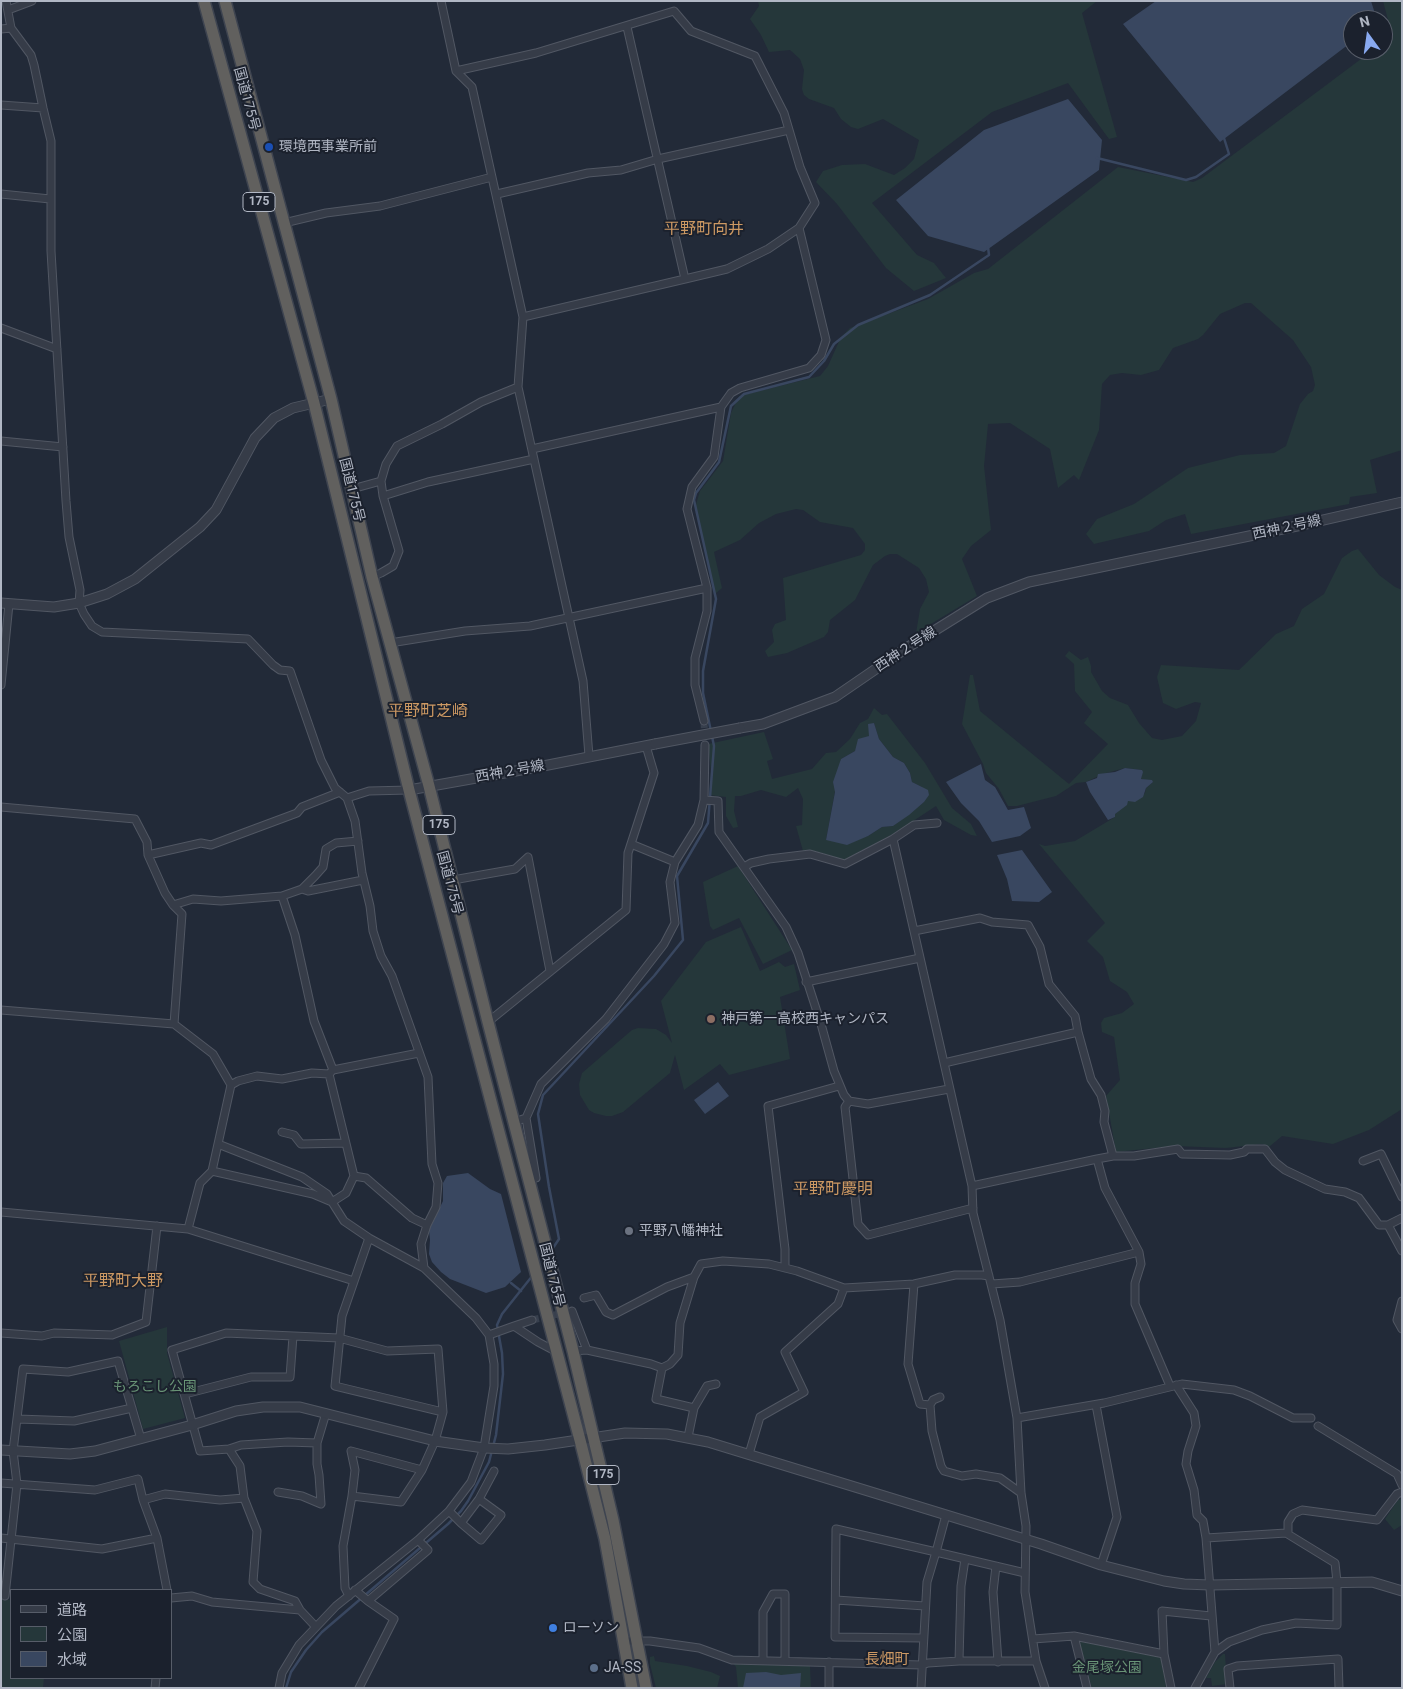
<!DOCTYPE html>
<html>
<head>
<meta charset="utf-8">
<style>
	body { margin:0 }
	#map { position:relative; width:1403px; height:1689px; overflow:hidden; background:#222a38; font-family:Roboto,"Noto Sans JP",sans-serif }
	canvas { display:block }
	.frame { position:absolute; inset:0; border:2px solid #b1b7c4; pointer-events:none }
	.legend { position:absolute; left:10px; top:1589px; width:162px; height:90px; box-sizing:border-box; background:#1b212d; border:1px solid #575d69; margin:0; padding:6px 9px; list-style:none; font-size:15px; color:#b1b7c4 }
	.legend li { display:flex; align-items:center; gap:10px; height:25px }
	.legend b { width:25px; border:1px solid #575d69 }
	.north { position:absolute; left:1343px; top:10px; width:50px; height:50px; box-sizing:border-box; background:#1b212d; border:1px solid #575d69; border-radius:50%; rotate:346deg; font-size:14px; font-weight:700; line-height:20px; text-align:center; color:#b1b7c4 }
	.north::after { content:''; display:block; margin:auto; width:18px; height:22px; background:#89aaf1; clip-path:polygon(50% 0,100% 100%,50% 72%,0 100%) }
</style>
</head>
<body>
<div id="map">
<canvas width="1403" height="1689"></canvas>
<div class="frame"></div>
<ul class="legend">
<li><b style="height:6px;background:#363c48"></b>道路</li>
<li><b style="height:14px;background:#25373a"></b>公園</li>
<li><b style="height:14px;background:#394760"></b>水域</li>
</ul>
<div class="north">N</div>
</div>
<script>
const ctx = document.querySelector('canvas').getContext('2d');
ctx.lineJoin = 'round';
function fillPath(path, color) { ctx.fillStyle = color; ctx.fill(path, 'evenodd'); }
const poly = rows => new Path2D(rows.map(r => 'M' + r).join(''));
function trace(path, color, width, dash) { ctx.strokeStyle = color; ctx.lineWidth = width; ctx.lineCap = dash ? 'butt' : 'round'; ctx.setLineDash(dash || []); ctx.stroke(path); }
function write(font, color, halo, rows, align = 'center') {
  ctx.font = font + ' Roboto,"Noto Sans JP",sans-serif'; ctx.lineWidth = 4; ctx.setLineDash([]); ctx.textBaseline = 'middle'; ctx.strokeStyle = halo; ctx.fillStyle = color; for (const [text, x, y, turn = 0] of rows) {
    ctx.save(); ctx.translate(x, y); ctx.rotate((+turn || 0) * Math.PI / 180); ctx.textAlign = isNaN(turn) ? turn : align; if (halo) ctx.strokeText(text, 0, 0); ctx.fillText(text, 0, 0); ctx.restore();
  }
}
const green = poly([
	[758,1,1097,1,1082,13,1117,137,1109,139,1068,83,992,112,872,203,917,255,934,263,946,278,914,291,886,268,837,204,816,182,823,171,842,165,865,164,894,175,905,168,914,159,919,140,883,119,858,129,851,127,841,119,834,108,809,99,804,95,802,89,804,70,800,59,790,50,769,52,761,35,750,19,759,6],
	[1383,1,1402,1,1402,450,1370,460,1377,493,1350,497,1349,504,1191,534,1185,514,1166,520,1149,531,1094,544,1086,534,1097,519,1134,504,1188,468,1240,455,1274,453,1286,446,1300,404,1308,394,1313,391,1315,385,1311,367,1293,340,1251,303,1245,303,1220,314,1203,335,1198,339,1173,348,1159,370,1141,375,1122,373,1110,375,1102,384,1099,430,1079,480,1074,475,1058,488,1050,449,1010,423,988,424,984,466,991,530,971,546,962,559,977,596,916,633,920,609,929,592,926,579,919,568,897,554,890,554,885,556,873,565,855,600,830,620,828,632,824,637,787,653,768,657,765,651,774,642,772,630,775,624,786,620,783,578,861,555,865,550,865,544,853,528,820,522,803,510,796,509,776,514,759,523,740,540,714,552,722,588,715,594,695,508,700,491,723,461,731,413,739,396,820,376,828,366,841,337,850,328,928,299,974,273,988,269,1118,167,1193,182,1202,178,1373,50,1383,50,1383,42,1392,35],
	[1358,549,1379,575,1395,587,1402,590,1402,1109,1369,1130,1333,1144,1282,1136,1269,1147,1262,1144,1226,1148,1175,1146,1116,1152,1106,1096,1120,1080,1114,1037,1102,1032,1101,1023,1104,1018,1122,1013,1134,1004,1127,992,1110,981,1103,957,1087,941,1105,923,1039,844,1045,846,1075,841,1115,817,1115,814,1128,801,1139,798,1145,793,1146,788,1153,782,1141,779,1142,770,1125,768,1103,774,1086,782,1076,783,1056,796,1017,806,1008,806,999,789,986,773,983,764,962,724,970,675,973,675,980,711,1069,784,1108,744,1084,723,1092,712,1075,691,1074,664,1065,656,1069,651,1081,660,1088,657,1091,666,1091,672,1102,691,1110,698,1128,705,1139,723,1152,738,1162,740,1182,736,1196,721,1201,703,1195,702,1176,709,1163,703,1157,677,1161,665,1239,670,1276,634,1294,626,1302,609,1324,594,1342,558,1352,551],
	[874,708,882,715,887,714,925,763,952,808,971,824,977,836,971,835,944,820,936,806,895,833,844,860,814,851,803,851,796,826,802,825,803,799,798,788,786,797,761,790,741,796,735,796,734,811,738,827,733,828,726,816,726,797,709,795,711,772,708,744,764,732,773,759,767,761,772,779,812,769,826,753,836,752,850,739,860,723,868,719],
	[874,723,879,739,893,757,904,763,910,773,912,782,922,787,924,802,893,826,882,827,868,836,826,840,841,759,855,751,869,736],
	[738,866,792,950,763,964,739,918,713,930,710,926,703,882],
	[741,927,760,971,779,962,785,967,794,964,800,990,780,997,790,1059,729,1075,720,1064,684,1090,675,1055,670,1073,623,1112,612,1116,606,1116,594,1113,589,1110,580,1095,579,1084,582,1073,632,1030,638,1028,656,1029,666,1035,672,1043,661,1001,706,942],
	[167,1327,167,1353,185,1418,143,1429,119,1341],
	[1402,1499,1402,1525,1394,1530,1385,1519,1398,1500],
	[1,1599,11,1600,11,1678,44,1678,43,1688,1,1688],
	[1081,1641,1161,1657,1166,1686,1165,1688,1092,1688,1079,1645],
	[1223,1654,1225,1654,1227,1684,1212,1686,1211,1678,1206,1678,1215,1662],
	[654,1656,655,1661,687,1666,711,1672,720,1676,717,1688,656,1688,650,1664,650,1657],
	[733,1663,810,1666,811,1688,738,1688,736,1667]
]);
const water = poly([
	[1156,1,1371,1,1377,20,1353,20,1353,41,1220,142,1123,24],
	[1068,99,1102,140,1099,170,984,252,928,236,896,200,984,130],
	[874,723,879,739,893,757,904,763,910,773,912,782,928,790,929,795,924,802,909,815,893,826,882,827,868,836,847,845,826,840,835,792,833,782,841,759,855,751,858,739,869,736,868,724],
	[981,764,985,780,995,787,1008,810,1024,807,1031,828,1020,836,992,842,979,821,961,803,946,782],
	[1125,768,1142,770,1143,772,1141,779,1152,780,1153,782,1146,788,1143,797,1135,802,1128,801,1127,805,1115,814,1115,817,1108,820,1090,792,1086,782,1097,778,1098,774,1115,772],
	[1022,850,1052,892,1039,902,1012,901,1007,879,997,855],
	[718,1082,729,1096,705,1114,694,1100],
	[468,1173,490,1189,501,1194,521,1272,505,1287,486,1293,450,1279,441,1272,432,1262,429,1254,430,1240,429,1230,443,1201,443,1183,447,1176],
	[766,1672,781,1675,801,1673,800,1688,743,1688,746,1673]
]);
const stream = poly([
	[1097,158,1186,180,1196,177,1229,154,1224,138],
	[551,1251,559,1239,549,1187,538,1114,543,1095,654,976,683,940,677,876,708,823,714,746,703,693,703,671,716,599,694,500,696,493,719,462,731,406,744,394,809,377,824,361,834,344,858,325,930,295,989,255,988,247],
	[511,1283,521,1291],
	[286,1688,291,1672,306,1650,322,1632,448,1524,461,1511,468,1501,489,1462,496,1435,503,1374,502,1353,497,1325,502,1314,533,1275]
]);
const minorTunnel = poly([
	[704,721,705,745],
	[532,1320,572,1311]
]);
const minor = poly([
	[6,1,11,28,31,55,34,65,43,108,51,141,51,251,66,501,69,537,80,590,79,603,84,614,92,626,102,632,248,639,273,665,280,670,290,671,321,760,335,788,347,798,355,821,362,873,370,906,373,931,381,956,392,976,428,1077,432,1164,438,1183,436,1207,427,1225,421,1244,424,1268],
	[441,1,456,71,472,87,523,317,518,387,583,681,589,756],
	[8,10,32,1],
	[1,29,11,28],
	[456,71,536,53,674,11,691,31,755,56,784,113,800,167,815,203,799,228,768,249,727,269,685,279,627,27],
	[1,105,43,108],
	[1,194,50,199],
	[497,194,588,173,621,170,658,159,789,130],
	[284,223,326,213,380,206,492,177],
	[523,317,685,279],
	[1,328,57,349],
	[1,441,63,447],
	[532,449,721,407],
	[352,489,381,481],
	[383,496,428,482,534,459],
	[372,577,381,573,393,566,399,551,383,496,381,481,386,464,397,446,442,424,481,402,518,387],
	[390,643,465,631,530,626,707,588],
	[1,685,9,604],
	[704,721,695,685,695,658,707,611,707,588,687,509,692,487,714,457,721,407,731,393,740,388,809,368,821,355,826,340,799,228],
	[705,745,704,800,718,801,719,832,786,927,798,953,821,1024,834,1071,844,1095,849,1101,868,1104,949,1089],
	[347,798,369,791,409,790],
	[1,807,135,819,147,842,148,855,165,893,173,905,182,914,174,1024],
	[893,839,972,1186,973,1213,1000,1320,1017,1418,1021,1493,1026,1526,1025,1592,1036,1661,1045,1688],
	[631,844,675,862],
	[148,855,201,843,211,845,297,813,302,807,340,792],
	[744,867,751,863,769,859,810,854,845,864,893,839,914,825,937,823],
	[453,880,515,869,528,857,550,971],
	[302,889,308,891,363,880],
	[173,905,193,899,221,901,282,896,302,889,315,876,323,867,326,849,336,843,358,841],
	[914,931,980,918,992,922,1028,925,1040,947,1049,984,1075,1016,1078,1032,944,1063],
	[806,982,920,958],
	[1,1010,174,1024,213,1054,231,1085,212,1171,313,1194,332,1202,344,1221,369,1238,424,1268,476,1318,489,1335,494,1364,494,1386,484,1448,471,1482,449,1511,418,1540,336,1606,299,1645,282,1673,279,1688],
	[488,1022,626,910,628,853,654,773,646,746],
	[1078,1032,1091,1079,1101,1095,1105,1111,1104,1122,1113,1156,1097,1159],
	[333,1070,419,1053],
	[231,1085,238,1081,257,1076,282,1079,312,1073,329,1074],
	[849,1101,845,1107,858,1224,868,1235,973,1208],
	[526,1118,536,1178,528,1180],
	[514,1122,526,1118,541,1084,606,1019,664,944,675,923,670,882,675,862,698,825,704,800],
	[282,1132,294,1135,301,1144,346,1143],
	[218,1144,302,1177,327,1194,332,1202,346,1193,354,1176,329,1074,333,1070,314,1021,295,935,282,896],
	[1113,1156,1134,1156,1178,1149,1182,1154,1230,1155,1244,1152,1247,1149,1265,1149,1275,1162,1285,1170,1325,1189,1345,1192,1359,1198,1379,1225,1388,1225],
	[1363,1161,1381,1154,1402,1197],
	[354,1176,366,1178,412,1218,427,1225],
	[972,1186,1097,1159,1105,1188,1139,1252,1141,1264,1135,1283,1135,1304,1170,1386],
	[1,1212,188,1229,354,1281],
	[1402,1218,1388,1225,1402,1251],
	[188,1229,200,1183,212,1171],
	[369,1238,342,1316,335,1386,443,1412],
	[785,1268,785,1249,768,1106,839,1086],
	[914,1284,908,1364,920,1404,930,1405,932,1431,941,1466,944,1471,962,1476,976,1474,1000,1478,1021,1493],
	[992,1284,1020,1282,1139,1252],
	[584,1298,596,1295,606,1312,613,1315,667,1287,694,1277,701,1264,723,1261,769,1264,797,1271,844,1288,914,1284,955,1275,982,1275,989,1276],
	[1402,1301,1397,1320,1402,1329],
	[572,1311,587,1350],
	[514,1326,532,1320],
	[1,1333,42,1336,54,1333,112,1335,146,1322,157,1226],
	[489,1335,514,1326,538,1342,555,1351],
	[573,1351,587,1350,651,1364,662,1368,656,1399,694,1408],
	[662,1368,670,1364,678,1355,680,1323,694,1277],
	[1176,1385,1194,1413,1196,1426,1188,1451,1186,1464,1194,1490,1197,1515,1203,1521,1206,1538],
	[185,1394,251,1377,290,1377,293,1336],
	[930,1405,933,1400,940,1397],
	[1096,1405,1117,1517,1101,1565],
	[326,1413,317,1443,288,1442,241,1445,229,1449,200,1451,172,1350,226,1333,339,1338,387,1351,438,1349,443,1412,435,1441,422,1470,401,1502,352,1496,355,1470,351,1451,422,1470],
	[1017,1418,1104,1403,1182,1384,1234,1390,1250,1396,1293,1418,1311,1418],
	[18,1419,74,1421,132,1408],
	[1318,1426,1397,1474,1402,1485],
	[688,1437,694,1408,707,1386,716,1384],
	[229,1449,240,1466,244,1498,257,1531,253,1582,260,1589,295,1601,300,1610],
	[749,1454,760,1417,804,1392,785,1352,838,1304,844,1288],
	[1,1483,95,1490,138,1479,143,1500,157,1538,167,1590],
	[278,1492,302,1496,321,1504,319,1475,317,1464,317,1443],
	[479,1499,501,1515,481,1540,461,1523,479,1499,494,1471],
	[143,1500,165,1494,220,1500,244,1498],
	[449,1511,461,1523],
	[1288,1534,1288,1522,1293,1514,1302,1510,1377,1520,1397,1494,1402,1492],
	[1,1538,102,1549,157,1538],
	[996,1566,993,1592,998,1662],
	[355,1590,368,1601],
	[5,1596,17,1484,13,1451,23,1369,68,1372,118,1361,141,1439],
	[349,1596,345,1588,343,1546,352,1496],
	[171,1598,192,1596,212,1602,300,1610,316,1627],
	[836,1600,925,1606],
	[1074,1636,1087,1688],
	[923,1638,835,1637,836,1529,936,1552,946,1515],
	[1033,1639,1074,1636,1164,1654,1171,1688],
	[623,1641,650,1641,699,1648,732,1660,922,1665,928,1663,959,1661,1036,1661],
	[1164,1654,1162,1611,1211,1616],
	[763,1660,763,1612,773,1594,785,1594,785,1661],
	[959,1661,961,1586,965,1559],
	[155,1688,156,1678],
	[359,1688,394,1619,368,1601,428,1550,418,1540],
	[829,1688,829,1662],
	[921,1688,927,1582,936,1552,1025,1573],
	[1195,1688,1215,1652,1229,1642,1262,1630,1296,1623,1337,1625,1337,1582,1335,1563,1286,1533,1206,1538,1215,1652],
	[1230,1688,1228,1669,1237,1666,1338,1659,1339,1688]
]);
const tertiary = poly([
	[1,603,54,607,79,603,107,594,135,579,200,527,216,510,255,438,274,418,293,408,331,399],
	[740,728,763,724,835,697,905,649,987,598,1029,582,1297,526,1402,502],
	[409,790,538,767,655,744],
	[1,1450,70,1454,95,1451,192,1425,236,1411,263,1407,300,1407,435,1441,484,1448,508,1449,545,1445,625,1433,667,1434,708,1442,1041,1544,1101,1565,1164,1581,1184,1584,1210,1585,1372,1582,1402,1591]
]);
const trunk = poly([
	[204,1,314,403,409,790,580,1440,605,1539,632,1688],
	[225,1,331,399,372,577,429,786,488,1022,573,1351,613,1520,646,1688]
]);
const tertiaryBridge = poly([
	[655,744,740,728]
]);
const markers = [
	[269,147,5,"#1a4fb4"],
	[711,1019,5,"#8d6e63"],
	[629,1231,5,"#6b7280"],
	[553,1628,5,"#3f7fe0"],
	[594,1668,5,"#5c6f8a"]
];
const shields = [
	[259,202,32],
	[439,825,32],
	[603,1475,32]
];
const shieldNames = [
	["175",259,202],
	["175",439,825],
	["175",603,1475]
];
const streetNames = [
	["国道175号",246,99,75],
	["国道175号",351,490,76],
	["西神２号線",1287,528,-12],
	["西神２号線",906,650,-33],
	["西神２号線",510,772,-10],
	["国道175号",449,883,75],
	["国道175号",551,1275,76]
];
const poiNames = [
	["環境西事業所前",279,147],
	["神戸第一高校西キャンパス",721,1019],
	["平野八幡神社",639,1231],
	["ローソン",563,1628],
	["JA-SS",604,1668]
];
const parkNames = [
	["もろこし公園",155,1387],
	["金尾塚公園",1107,1668]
];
const neighbourhoodNames = [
	["長畑町",887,1660]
];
const quarterNames = [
	["平野町向井",704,230],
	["平野町芝崎",428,712],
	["平野町慶明",833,1190],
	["平野町大野",123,1282]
];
fillPath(green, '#25373a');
fillPath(water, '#394760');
trace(stream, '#394760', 2.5);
trace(minorTunnel, '#373f4d', 7, [7, 3.5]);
trace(minor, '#515763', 9);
trace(tertiary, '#515763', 11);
trace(trunk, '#3e4450', 14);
trace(minor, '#363c48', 7);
trace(tertiary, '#363c48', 9);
trace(trunk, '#61605e', 11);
trace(tertiaryBridge, '#515763', 11, []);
trace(tertiaryBridge, '#363c48', 9);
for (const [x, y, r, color] of markers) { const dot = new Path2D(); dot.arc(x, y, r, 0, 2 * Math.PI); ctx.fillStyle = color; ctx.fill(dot); trace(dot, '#1b212d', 2); }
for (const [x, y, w] of shields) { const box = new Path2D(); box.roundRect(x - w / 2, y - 9.5, w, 19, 4); ctx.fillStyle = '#1b212d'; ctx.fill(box); trace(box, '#b1b7c4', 1); }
write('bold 12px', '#b1b7c4', null, shieldNames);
write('14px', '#b1b7c4', '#1b212d', streetNames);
write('14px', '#b1b7c4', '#1b212d', poiNames, 'left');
write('14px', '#699476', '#1b212d', parkNames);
write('15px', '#cd9963', '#1b212d', neighbourhoodNames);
write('16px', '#cd9963', '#1b212d', quarterNames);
</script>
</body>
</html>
